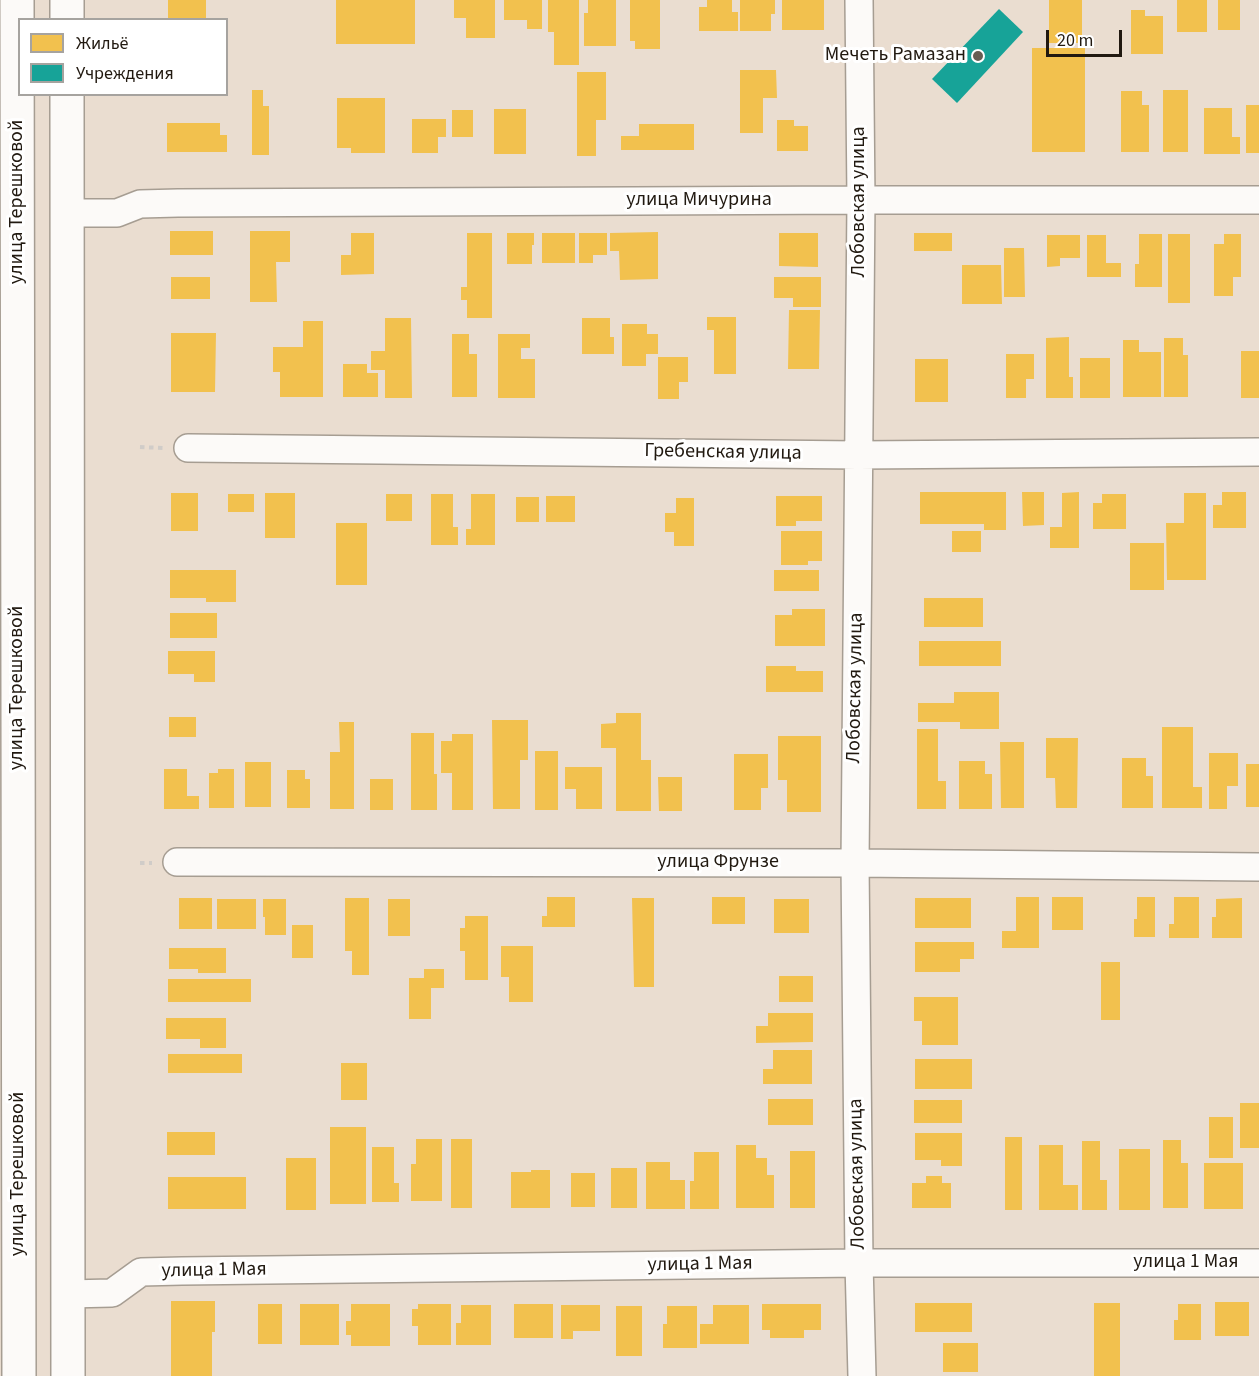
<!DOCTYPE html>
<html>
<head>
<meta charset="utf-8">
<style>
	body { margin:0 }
	#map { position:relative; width:1259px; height:1376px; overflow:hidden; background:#eaddd0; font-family:"Source Sans 3",sans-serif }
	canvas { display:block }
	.legend { position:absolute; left:18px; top:18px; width:210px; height:78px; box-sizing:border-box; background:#fff; border:2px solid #a6a39f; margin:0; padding:8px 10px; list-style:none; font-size:18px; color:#211910 }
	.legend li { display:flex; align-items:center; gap:12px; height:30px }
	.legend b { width:30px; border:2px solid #a6a39f }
	.scale { position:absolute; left:1046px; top:30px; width:76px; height:27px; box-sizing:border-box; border:3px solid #211910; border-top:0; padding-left:8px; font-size:18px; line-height:21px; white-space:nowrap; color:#211910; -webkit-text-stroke:4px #fff; paint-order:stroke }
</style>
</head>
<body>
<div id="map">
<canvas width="1259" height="1376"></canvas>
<ul class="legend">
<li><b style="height:16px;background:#f2c14e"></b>Жильё</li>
<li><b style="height:16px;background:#17a398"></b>Учреждения</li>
</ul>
<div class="scale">20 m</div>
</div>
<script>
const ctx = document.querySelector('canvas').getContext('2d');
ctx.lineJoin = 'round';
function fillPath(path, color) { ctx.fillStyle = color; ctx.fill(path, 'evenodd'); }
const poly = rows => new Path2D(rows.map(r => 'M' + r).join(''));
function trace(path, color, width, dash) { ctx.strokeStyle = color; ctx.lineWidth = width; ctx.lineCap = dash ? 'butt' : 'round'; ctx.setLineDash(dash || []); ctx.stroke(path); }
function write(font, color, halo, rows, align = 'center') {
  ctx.font = font + ' "Source Sans 3",sans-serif'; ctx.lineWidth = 6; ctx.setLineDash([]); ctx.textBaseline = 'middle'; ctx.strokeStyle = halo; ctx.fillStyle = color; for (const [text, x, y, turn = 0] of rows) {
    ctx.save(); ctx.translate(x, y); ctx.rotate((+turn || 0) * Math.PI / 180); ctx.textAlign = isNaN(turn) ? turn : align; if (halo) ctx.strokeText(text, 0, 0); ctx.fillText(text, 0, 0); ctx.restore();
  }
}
const homes = poly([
	[168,0,206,0,206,20,168,20],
	[336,0,415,0,415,44,336,44],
	[454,0,495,0,495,38,466,38,466,18,454,18],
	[504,0,542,0,542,29,527,29,527,20,504,20],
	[548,0,579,0,579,65,554,65,554,32,548,32],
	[588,0,616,0,616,46,584,46,584,13,588,13],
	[630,0,660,0,660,49,635,49,635,41,630,41],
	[707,0,732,0,732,12,738,12,738,31,699,31,699,7,707,7],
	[740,0,775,0,775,14,771,14,771,31,740,31],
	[782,0,824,0,824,30,782,30],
	[1049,0,1082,0,1082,43,1049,43],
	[1177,0,1207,0,1207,32,1177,32],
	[1218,0,1240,0,1240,30,1218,30],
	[1131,10,1145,10,1145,16,1163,16,1163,54,1131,54],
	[1032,48,1085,48,1085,152,1032,152],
	[740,70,776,70,777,98,763,98,763,133,740,133],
	[577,72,606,72,606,120,596,120,596,156,577,156],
	[252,90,263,90,263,106,269,106,269,155,252,155],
	[1163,90,1188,90,1188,152,1163,152],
	[1121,91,1142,91,1142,105,1149,105,1149,152,1121,152],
	[337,98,385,98,385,153,351,153,351,148,337,148],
	[1246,105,1259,105,1259,153,1246,153],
	[1204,108,1232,108,1232,137,1240,137,1240,154,1204,154],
	[494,109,526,109,526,154,494,154],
	[452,110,473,110,473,137,452,137],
	[412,119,446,119,446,137,438,137,438,153,412,153],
	[777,120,794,120,794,126,808,126,808,151,777,151],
	[167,123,220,123,220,135,227,135,227,152,167,152],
	[639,124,694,124,694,150,621,150,621,136,639,136],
	[170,231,213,231,213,255,170,255],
	[250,231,290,231,290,262,276,262,277,302,250,302],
	[658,232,658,279,620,280,619,251,610,251,610,233],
	[351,233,374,233,374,274,341,275,341,255,351,255],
	[467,233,492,233,492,318,467,318,467,300,461,300,461,287,467,287],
	[507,233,534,233,534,245,532,245,532,264,507,264],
	[542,233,575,233,575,263,542,263],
	[579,233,607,233,607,255,593,255,593,263,579,263],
	[779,233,818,233,818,267,779,266],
	[914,233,952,233,952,251,914,251],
	[1139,234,1162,234,1162,287,1135,287,1135,264,1139,264],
	[1168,234,1190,234,1190,303,1168,303],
	[1224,234,1241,234,1241,277,1233,277,1233,296,1214,296,1214,244,1224,244],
	[1047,235,1080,235,1080,258,1060,258,1060,266,1047,267],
	[1087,235,1106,235,1106,263,1121,263,1121,277,1087,277],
	[1004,248,1024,248,1025,297,1004,297],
	[962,265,1001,265,1002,304,962,304],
	[171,277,210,277,210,299,171,299],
	[774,277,821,277,821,307,793,307,793,298,774,298],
	[789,310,820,310,819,369,788,369],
	[707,317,736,317,736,374,714,374,714,330,707,330],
	[385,318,411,318,412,398,385,398,385,370,371,370,371,351,385,351],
	[582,318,610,318,610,337,614,337,614,354,582,354],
	[303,321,323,321,323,397,280,397,280,372,273,372,273,347,303,347],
	[622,324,647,324,647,334,658,334,658,354,646,354,646,366,622,366],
	[171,333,216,333,215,392,171,392],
	[452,334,469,334,469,354,477,354,477,397,452,397],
	[498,334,530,334,530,348,521,348,521,359,535,359,535,398,498,398],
	[1069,337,1069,377,1073,377,1073,398,1046,398,1046,338],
	[1164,338,1183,338,1183,355,1188,355,1188,397,1164,397],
	[1123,340,1139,340,1139,352,1161,352,1161,397,1123,397],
	[1241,351,1259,351,1259,398,1241,398],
	[1006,354,1034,354,1034,379,1026,379,1026,398,1006,398],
	[658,357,688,357,688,382,679,382,679,399,658,399],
	[1080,358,1110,358,1110,398,1080,398],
	[915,359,948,359,948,402,915,402],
	[343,364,367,364,367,373,378,373,378,397,343,397],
	[920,492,1006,492,1006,530,984,530,984,524,920,524],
	[1022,492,1044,492,1044,525,1023,526],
	[1079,492,1079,548,1050,548,1050,527,1062,527,1062,493],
	[1222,492,1246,492,1246,528,1213,528,1213,505,1222,505],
	[171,493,198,493,198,531,171,531],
	[265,493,295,493,295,538,265,538],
	[1184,493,1206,493,1206,580,1167,580,1166,523,1184,523],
	[228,494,254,494,254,512,228,512],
	[386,494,412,494,412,521,386,521],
	[431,494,453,494,453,527,458,527,458,545,431,545],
	[471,494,495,494,495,545,466,545,466,529,471,529],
	[1102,494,1126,494,1126,529,1093,529,1093,503,1102,503],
	[546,496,575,496,575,522,546,522],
	[776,496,822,496,822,521,796,521,796,526,776,526],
	[516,497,539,497,539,522,516,522],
	[676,498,694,498,694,546,674,546,674,532,665,532,665,513,676,513],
	[336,523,367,523,367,585,336,585],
	[781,531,822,531,822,561,808,561,808,565,781,565],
	[952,531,981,531,981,552,952,552],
	[1130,543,1164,543,1164,590,1130,590],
	[170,570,236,570,236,602,206,602,206,598,170,598],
	[774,570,819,570,819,591,774,591],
	[924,598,983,598,983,627,924,627],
	[792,609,825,609,825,646,775,646,775,615,792,615],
	[170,613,217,613,217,638,170,638],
	[919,641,1001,641,1001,666,919,666],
	[168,651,215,651,215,682,194,682,194,674,168,674],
	[766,666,796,666,796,671,823,671,823,692,766,692],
	[954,692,999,692,999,729,960,729,960,722,918,722,918,703,954,703],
	[616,713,641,713,641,760,651,760,651,811,616,811,616,748,601,748,601,724,616,723],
	[169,717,196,717,196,737,169,737],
	[492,720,528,720,528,760,520,760,520,809,493,809],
	[339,722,354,722,354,809,330,809,330,752,340,752],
	[1162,727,1193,727,1193,787,1202,787,1202,808,1162,808],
	[917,729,938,729,938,781,946,781,946,809,917,809],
	[411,733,434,733,434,774,437,774,437,810,411,810],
	[452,734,473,734,473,810,452,810,452,773,441,773,441,741,452,741],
	[778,736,821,736,821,812,787,812,787,780,778,780],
	[1046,738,1078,738,1077,808,1056,808,1055,778,1046,778],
	[1000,742,1024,742,1024,808,1001,808],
	[535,751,558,751,558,810,535,810],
	[1209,753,1238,753,1238,786,1227,786,1227,809,1209,809],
	[734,754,768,754,768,788,761,788,761,810,734,810],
	[1122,758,1146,758,1146,776,1153,776,1153,808,1122,808],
	[959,761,985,761,985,774,992,774,992,809,959,809],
	[245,762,271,762,271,807,245,807],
	[1246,764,1259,764,1259,807,1246,807],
	[565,767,602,767,602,809,576,809,576,789,565,789],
	[164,769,187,769,187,796,199,796,199,809,164,809],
	[218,769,234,769,234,808,209,808,209,773,218,773],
	[287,770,305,770,305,779,310,779,310,808,287,808],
	[658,777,682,777,682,811,659,811],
	[370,779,393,779,393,810,370,810],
	[547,897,575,897,575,927,542,927,542,916,547,916],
	[712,897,745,897,745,924,712,924],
	[1016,897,1039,897,1039,948,1002,948,1002,931,1016,931],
	[1052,897,1083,897,1083,930,1052,930],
	[1137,897,1155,897,1155,937,1134,937,1134,919,1137,919],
	[1174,897,1199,897,1199,938,1169,938,1169,924,1174,924],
	[179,898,212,898,212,929,179,929],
	[345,898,369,898,369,975,352,975,352,951,345,951],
	[632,898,654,898,654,987,634,987],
	[915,898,971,898,971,928,915,928],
	[1242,898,1242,938,1212,938,1212,917,1216,917,1216,899],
	[217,899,256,899,256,929,217,929],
	[263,899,286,899,286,935,265,935,265,917,263,917],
	[388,899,410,899,410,936,388,936],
	[774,899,809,899,809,933,774,933],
	[465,916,488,916,488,980,465,980,465,951,460,951,460,928,465,928],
	[292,925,313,925,313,958,292,958],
	[915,942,974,942,974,959,960,959,960,972,915,972],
	[501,946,533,946,533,1002,509,1002,509,977,501,977],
	[169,948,226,948,226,973,198,973,198,969,169,969],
	[1101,962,1120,962,1120,1020,1101,1020],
	[424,969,444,969,444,988,431,988,431,1019,409,1019,409,978,424,978],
	[779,976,813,976,813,1002,779,1002],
	[168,979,251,979,251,1002,168,1002],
	[914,997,958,997,958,1045,922,1045,922,1021,914,1021],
	[768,1013,813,1013,813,1042,756,1043,756,1026,768,1026],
	[166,1018,226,1018,226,1048,200,1048,200,1039,166,1039],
	[773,1050,812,1050,812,1084,763,1084,763,1069,773,1069],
	[168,1054,242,1054,242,1073,168,1073],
	[915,1059,972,1059,972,1089,915,1089],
	[341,1063,367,1063,367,1100,341,1100],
	[768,1099,813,1099,813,1125,768,1125],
	[914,1100,962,1100,962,1123,914,1123],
	[1240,1103,1259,1103,1259,1148,1240,1148],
	[1209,1117,1233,1117,1233,1158,1209,1158],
	[330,1127,366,1127,366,1204,330,1204],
	[167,1132,215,1132,215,1155,167,1155],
	[915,1133,962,1133,962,1166,941,1166,941,1160,915,1160],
	[1005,1137,1022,1137,1022,1210,1005,1210],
	[416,1139,442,1139,442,1201,411,1201,411,1164,416,1164],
	[451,1139,472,1139,472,1208,451,1208],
	[1163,1140,1181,1140,1181,1163,1188,1163,1188,1208,1163,1208],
	[1082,1141,1100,1141,1100,1180,1107,1180,1107,1210,1082,1210],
	[736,1145,756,1145,756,1158,767,1158,767,1175,774,1175,774,1208,736,1208],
	[1039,1145,1063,1145,1063,1185,1078,1185,1078,1210,1039,1210],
	[372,1147,394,1147,394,1183,399,1183,399,1202,372,1202],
	[1119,1149,1150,1149,1150,1210,1119,1210],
	[790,1151,815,1151,815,1208,790,1208],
	[694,1152,719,1152,719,1209,690,1209,690,1181,694,1181],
	[286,1158,316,1158,316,1210,286,1210],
	[646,1162,670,1162,670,1180,685,1180,685,1209,646,1209],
	[1204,1163,1243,1163,1243,1209,1204,1209],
	[611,1168,637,1168,637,1208,611,1208],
	[531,1170,550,1170,550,1208,511,1208,511,1172,531,1172],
	[571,1173,595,1173,595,1207,571,1207],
	[926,1176,942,1176,942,1183,951,1183,951,1208,912,1208,912,1183,926,1183],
	[168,1177,246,1177,246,1209,168,1209],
	[171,1301,215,1301,215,1332,212,1332,212,1376,171,1376],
	[1215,1302,1249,1302,1249,1336,1215,1336],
	[915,1303,972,1303,972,1332,915,1332],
	[1094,1303,1120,1303,1120,1376,1094,1376],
	[258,1304,282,1304,282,1344,258,1344],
	[300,1304,339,1304,339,1345,300,1345],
	[351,1304,390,1304,390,1346,351,1346,351,1335,346,1335,346,1321,351,1321],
	[418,1304,451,1304,451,1345,418,1345,418,1326,412,1326,412,1309,418,1309],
	[514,1304,553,1304,553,1338,514,1338],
	[762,1304,821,1304,821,1330,804,1330,804,1338,770,1338,770,1330,762,1330],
	[1178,1304,1201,1304,1201,1340,1174,1340,1174,1320,1178,1320],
	[461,1305,491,1305,491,1345,456,1345,456,1323,461,1323],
	[561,1305,600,1305,600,1331,573,1331,573,1339,561,1339],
	[713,1305,749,1305,749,1344,700,1344,700,1324,713,1324],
	[616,1306,642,1306,642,1356,616,1356],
	[667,1306,697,1306,697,1348,663,1348,663,1324,667,1324],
	[943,1343,978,1343,978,1372,943,1372]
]);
const public = poly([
	[999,9,1023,32,957,103,932,79]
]);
const path = poly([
	[140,447,163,448],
	[140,863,152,863]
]);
const minor = poly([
	[859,0,861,200,855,863,859,1263,862,1376],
	[67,213,117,213,140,204,178,203,861,200,1259,200],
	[188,448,858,455,1259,452],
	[177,862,855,863,1259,867],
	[68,1294,112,1293,141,1272,182,1271,859,1263,1259,1263]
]);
const major = poly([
	[17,0,19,1376],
	[67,20,67,0],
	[67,94,68,1376]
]);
const markers = [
	[978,56,6,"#675e53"]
];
const poiNames = [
	["Мечеть Рамазан",966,56]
];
const streetNames = [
	["улица Мичурина",699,201],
	["улица Терешковой",18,202,-90],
	["Лобовская улица",860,202,-90],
	["Гребенская улица",723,453,1],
	["улица Терешковой",18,688,-90],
	["Лобовская улица",856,688,-89],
	["улица Фрунзе",718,863],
	["улица Терешковой",19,1174,-90],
	["Лобовская улица",858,1174,-91],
	["улица 1 Мая",1186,1263],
	["улица 1 Мая",700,1265,-1],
	["улица 1 Мая",214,1271,-1]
];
fillPath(homes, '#f2c14e');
fillPath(public, '#17a398');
trace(minor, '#a69d92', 30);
trace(major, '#a69d92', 36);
trace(path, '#d0ccc8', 4, [4.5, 4.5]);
trace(minor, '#fcfaf8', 27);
trace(major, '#fcfaf8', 33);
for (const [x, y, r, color] of markers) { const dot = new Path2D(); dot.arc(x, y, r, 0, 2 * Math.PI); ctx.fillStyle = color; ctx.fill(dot); trace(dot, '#fff', 2); }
write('20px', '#211910', '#fff', poiNames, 'right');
write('20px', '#211910', '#fff', streetNames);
</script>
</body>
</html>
